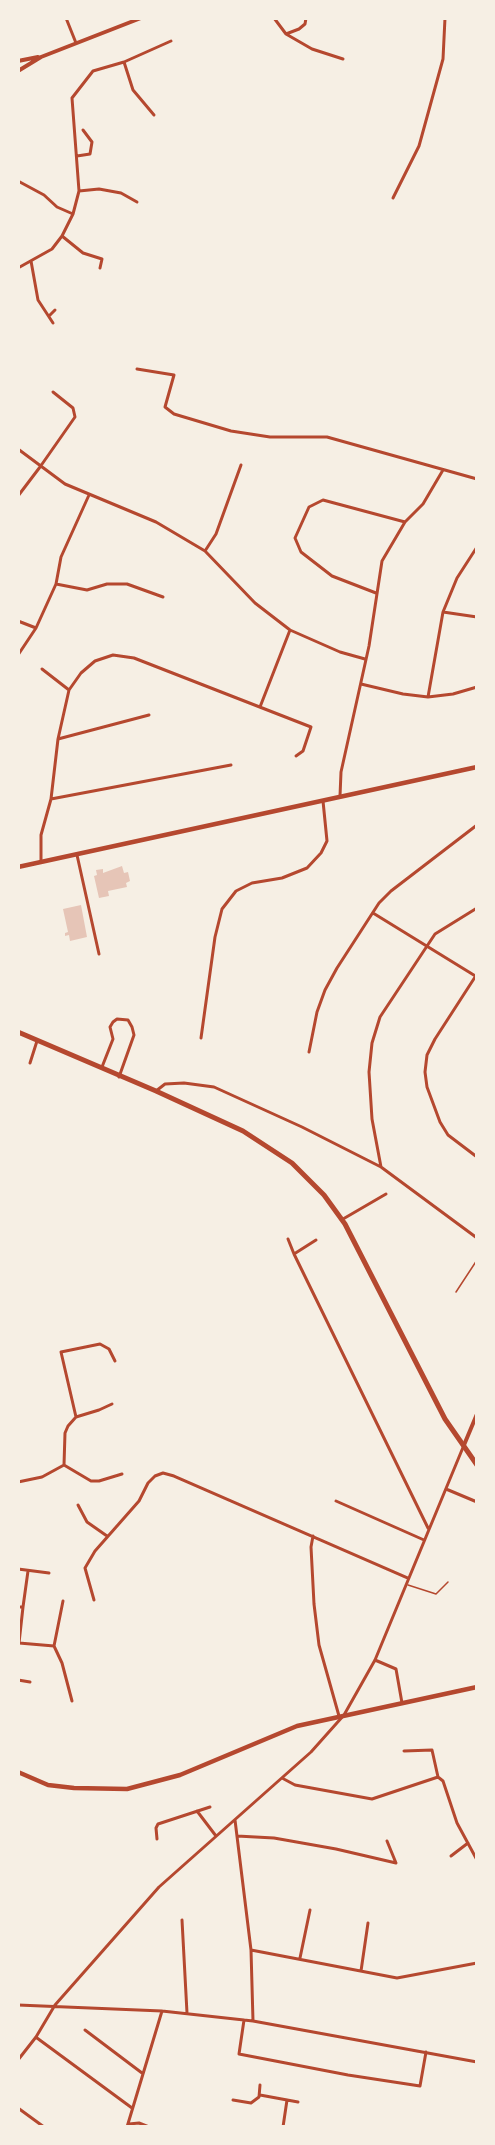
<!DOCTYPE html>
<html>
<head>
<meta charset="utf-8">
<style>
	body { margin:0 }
	#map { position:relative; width:495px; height:2145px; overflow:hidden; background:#f6efe4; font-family:"Sofia Sans Condensed",sans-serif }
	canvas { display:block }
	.frame { position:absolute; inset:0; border:20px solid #f6efe4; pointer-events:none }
</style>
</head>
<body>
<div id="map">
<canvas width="495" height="2145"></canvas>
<div class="frame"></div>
</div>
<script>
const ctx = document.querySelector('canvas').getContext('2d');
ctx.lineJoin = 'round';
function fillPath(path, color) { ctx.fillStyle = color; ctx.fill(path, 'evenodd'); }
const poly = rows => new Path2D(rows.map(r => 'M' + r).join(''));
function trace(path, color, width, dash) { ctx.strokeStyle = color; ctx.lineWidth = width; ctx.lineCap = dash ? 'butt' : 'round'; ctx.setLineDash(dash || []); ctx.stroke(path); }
const building = poly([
	[122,866,124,873,128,872,130,881,126,883,127,887,108,891,109,896,99,898,94,876,97,875,96,870,103,869,103,873],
	[81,905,87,937,70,941,69,935,65,936,65,933,68,932,63,909]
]);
const service = poly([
	[456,1292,477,1260],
	[408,1585,436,1594,448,1582]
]);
const minor = poly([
	[66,18,76,43],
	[274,18,286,34,312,49,343,59],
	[286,34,299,29,305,24,306,18],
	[124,62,133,90,154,115],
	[77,156,90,154,92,142,83,130],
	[18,181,44,195,57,207,73,214],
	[79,191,99,189,121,193,137,202],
	[393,198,419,146,443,59,445,18],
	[62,236,83,253,102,259,100,268],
	[31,261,38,300,53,323],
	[18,268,52,249,62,236,73,214,79,191,72,98,93,71,124,62,171,41],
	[49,316,55,310],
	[137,369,174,375,165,407,174,414,231,431,270,437,327,437,477,479],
	[18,449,65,484,156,522,205,551,255,603,290,630,340,652,365,659],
	[18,496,40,467,75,417,73,408,53,392],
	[205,551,216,534,241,465],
	[56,584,87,590,107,584,127,584,163,597],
	[376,593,332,576,301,552,295,538,309,507,323,500,405,522],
	[443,612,477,617],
	[18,621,36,628],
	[18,655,36,628,56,584,61,557,89,495],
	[42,669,69,690],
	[361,684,403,694,428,697,453,694,477,687],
	[428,697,443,612,457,578,477,547],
	[260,707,290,630],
	[58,739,149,715],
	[340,796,341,772,369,646,382,561,405,522,423,504,443,470],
	[51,799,231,765],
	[77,855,99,954],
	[41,862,41,835,51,799,58,739,69,690,81,673,95,661,113,655,134,658,311,727,303,751,296,756],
	[373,913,477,977],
	[477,974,435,1039,427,1055,425,1072,427,1087,440,1122,448,1135,477,1157],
	[201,1038,215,937,222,909,236,891,252,883,282,878,307,868,321,853,327,841,323,801],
	[309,1052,317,1012,325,990,337,968,379,903,391,891,477,825],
	[30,1063,37,1041],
	[102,1067,113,1039,110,1027,113,1022,117,1019,128,1020,132,1027,134,1035,119,1077],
	[156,1091,165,1084,184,1083,214,1087,302,1127,381,1167,477,1238],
	[381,1167,372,1119,369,1072,372,1043,380,1017,435,934,477,908],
	[343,1219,386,1194],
	[288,1239,294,1254],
	[316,1240,294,1254,428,1528],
	[76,1417,61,1352,100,1344,109,1349,115,1361],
	[76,1417,99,1410,112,1404],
	[64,1465,91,1481,99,1481,122,1474],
	[18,1482,42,1477,64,1465,65,1433,68,1426,76,1417],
	[446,1489,477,1502],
	[336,1501,424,1540],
	[78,1505,87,1522,107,1536],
	[313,1536,311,1547,314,1604,319,1645,339,1716],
	[18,1569,49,1573],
	[94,1600,85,1568,95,1551,139,1501,148,1483,155,1476,163,1473,174,1476,408,1578],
	[18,1607,23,1607,19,1643,54,1646,63,1601],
	[23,1607,28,1571],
	[54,1646,62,1663,72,1701],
	[375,1660,396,1669,402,1703],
	[18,1680,30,1682],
	[404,1751,432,1750,438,1777,443,1781,457,1823,477,1860],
	[282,1778,295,1785,372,1799,438,1777],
	[197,1811,216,1836],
	[235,1820,251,1950,253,2021],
	[237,1836,274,1838,336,1849,396,1863,387,1841],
	[157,1839,156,1828,158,1824,210,1807],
	[451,1856,468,1843],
	[182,1920,187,2013],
	[251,1950,397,1978,477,1963],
	[300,1958,310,1910],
	[361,1971,368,1923],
	[18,2005,162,2011,253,2021,477,2062],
	[244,2020,239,2054,348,2075,420,2086,426,2052],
	[85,2030,142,2073],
	[37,2038,132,2108],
	[18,2060,36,2037,55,2005,159,1887,311,1752,344,1715,375,1660,464,1445],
	[260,2095,298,2102],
	[233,2100,251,2103,259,2097,260,2085],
	[18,2108,44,2127],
	[129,2124,139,2123,149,2127],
	[127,2127,162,2011],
	[283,2127,287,2100]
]);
const tertiary = poly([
	[18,61,38,57],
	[18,71,41,57,141,18],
	[464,1445,477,1414]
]);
const primary = poly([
	[18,867,477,767],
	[18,1772,48,1785,74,1788,127,1789,180,1775,297,1726,477,1687]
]);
const trunk = poly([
	[18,1032,156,1091,243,1131,292,1163,324,1195,345,1224,445,1419,477,1465]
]);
fillPath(building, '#e6c5b7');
trace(service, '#b5482f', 1.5);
trace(minor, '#b5482f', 3);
trace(tertiary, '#b5482f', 4);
trace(primary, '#b5482f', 4.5);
trace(trunk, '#b5482f', 5);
</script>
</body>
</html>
